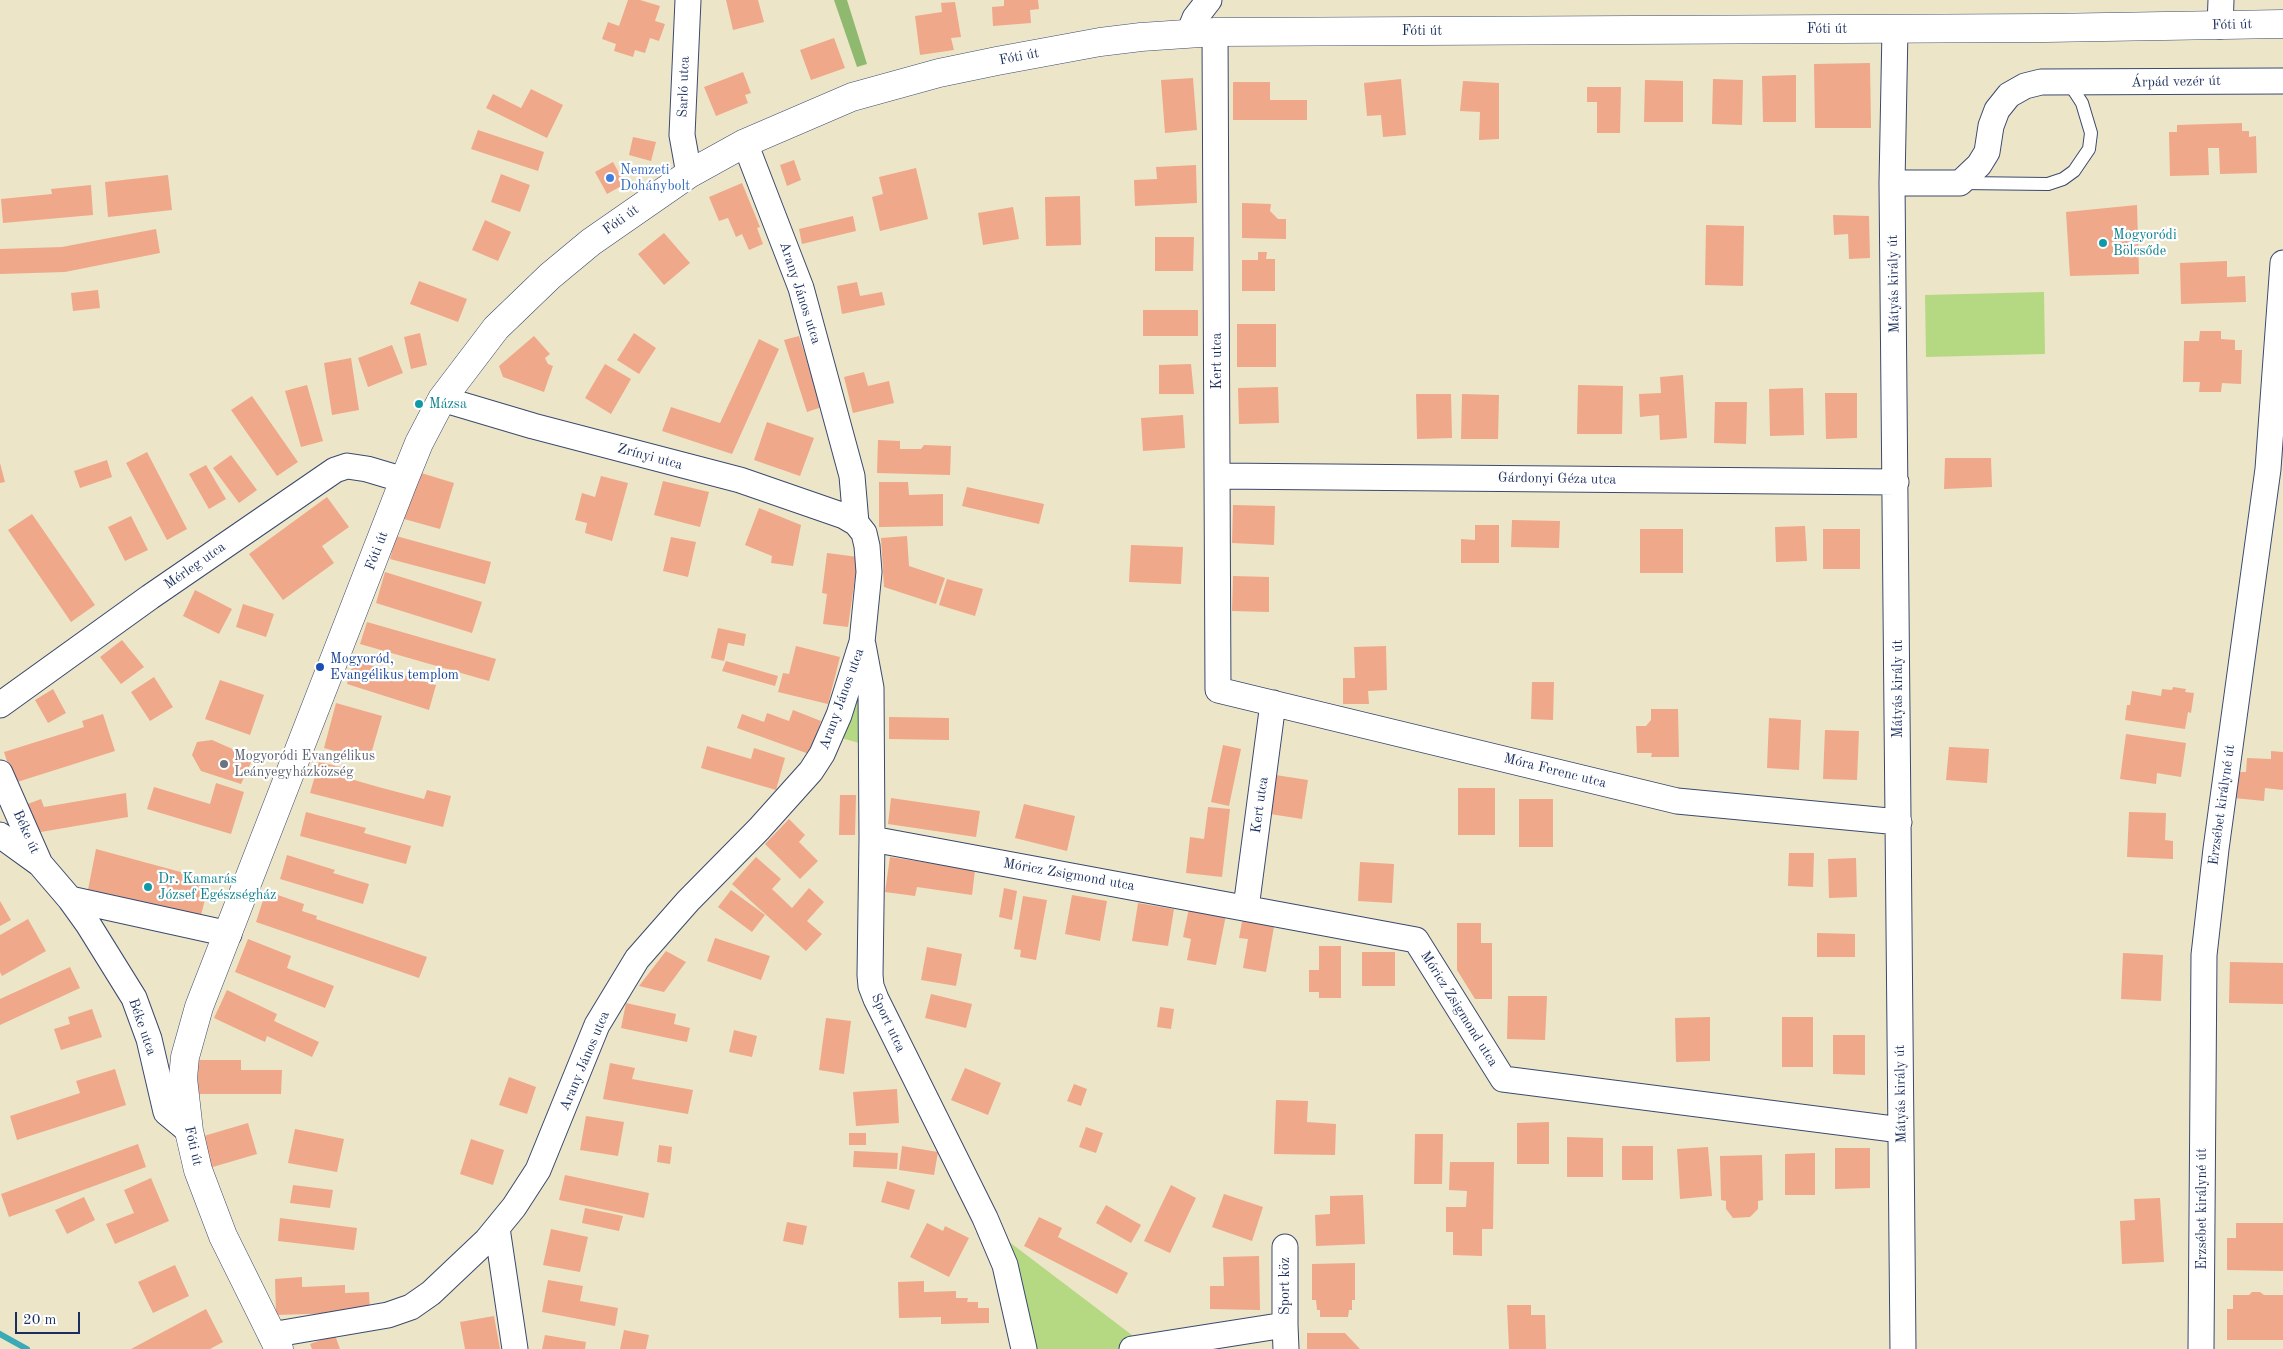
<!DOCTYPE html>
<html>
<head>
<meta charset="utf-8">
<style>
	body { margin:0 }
	#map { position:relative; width:2283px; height:1349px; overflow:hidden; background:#ede5c7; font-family:"Old Standard TT",serif }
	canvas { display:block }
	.scale { position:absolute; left:15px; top:1312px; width:65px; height:22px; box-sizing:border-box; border:2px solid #1b2f5e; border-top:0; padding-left:6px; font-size:15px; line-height:18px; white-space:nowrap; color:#1b2f5e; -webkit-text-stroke:4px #fff; paint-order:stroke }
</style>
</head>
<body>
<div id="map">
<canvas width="2283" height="1349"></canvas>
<div class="scale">20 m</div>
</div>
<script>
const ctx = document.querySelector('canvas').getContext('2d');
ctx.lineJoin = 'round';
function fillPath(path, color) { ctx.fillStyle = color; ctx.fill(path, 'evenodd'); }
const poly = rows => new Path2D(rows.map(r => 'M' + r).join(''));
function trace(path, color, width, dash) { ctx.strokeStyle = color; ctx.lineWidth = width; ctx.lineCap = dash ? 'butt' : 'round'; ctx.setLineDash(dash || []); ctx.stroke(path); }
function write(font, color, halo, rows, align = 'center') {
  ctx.font = font + ' "Old Standard TT",serif'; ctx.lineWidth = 4.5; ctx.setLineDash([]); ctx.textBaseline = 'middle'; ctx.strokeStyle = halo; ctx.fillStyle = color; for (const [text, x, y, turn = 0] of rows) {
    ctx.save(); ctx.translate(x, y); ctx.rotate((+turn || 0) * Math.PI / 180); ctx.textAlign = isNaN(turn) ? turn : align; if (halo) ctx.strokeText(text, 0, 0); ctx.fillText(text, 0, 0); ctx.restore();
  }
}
const green = poly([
	[2044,292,2045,354,1926,357,1925,295],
	[862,663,866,745,838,737],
	[1008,1241,1128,1332,1149,1349,1031,1349]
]);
const forest = poly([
	[834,0,847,0,867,64,857,67]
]);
const stream = poly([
	[0,1334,27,1349]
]);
const building = poly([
	[628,0,640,0,660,6,655,21,665,24,659,41,650,38,645,53,635,50,633,57,614,51,616,44,602,39,608,22,619,26],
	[726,0,758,0,764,22,733,30],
	[1004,0,1038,0,1039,9,1030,10,1031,23,993,26,992,7,1004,6],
	[955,2,961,37,951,38,954,50,920,55,915,16,942,12,941,3],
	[834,38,845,68,811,80,800,50],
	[1870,63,1871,128,1815,128,1814,64],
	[743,72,751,93,745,95,748,103,716,116,704,87],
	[1796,75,1796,122,1763,122,1762,76],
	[1193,78,1197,130,1165,133,1161,80],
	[1401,79,1406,135,1383,137,1381,115,1367,116,1364,83],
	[1713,79,1743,80,1742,125,1712,124],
	[1645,80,1683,81,1683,122,1644,122],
	[1463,81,1499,83,1499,139,1479,140,1480,112,1460,111],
	[1233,82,1270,82,1270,100,1307,100,1307,120,1233,120],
	[1587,87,1621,87,1620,133,1597,133,1597,102,1587,102],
	[531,89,563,105,547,138,486,108,493,94,521,108],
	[2242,123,2242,131,2249,131,2249,137,2256,136,2257,173,2220,174,2219,148,2208,148,2209,175,2170,176,2169,132,2177,132,2177,125],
	[478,130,544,152,538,171,471,149],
	[633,137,656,142,651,161,629,155],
	[794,160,801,180,787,186,780,165],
	[613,162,625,184,607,194,595,172],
	[1196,165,1197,203,1135,206,1134,180,1157,179,1156,167],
	[916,168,928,219,880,231,872,197,883,194,879,177],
	[501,174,530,185,520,212,491,202],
	[168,175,172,210,108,217,105,182],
	[742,183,760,227,757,228,763,244,749,250,742,234,736,237,728,218,719,221,709,197],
	[91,185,93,215,3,223,1,199,52,194,51,189],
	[1080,196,1081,245,1046,246,1045,197],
	[1242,203,1271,204,1270,211,1278,219,1286,219,1286,239,1242,238],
	[2137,205,2139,274,2070,276,2066,212],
	[1013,207,1019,239,983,245,978,213],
	[1833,215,1869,216,1870,258,1849,259,1848,234,1834,235],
	[853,216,856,231,802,244,799,229],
	[485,220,511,232,498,261,472,250],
	[1706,225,1744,226,1743,286,1705,285],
	[156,229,160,253,65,272,0,274,0,249,62,247],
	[664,233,690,263,664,285,638,254],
	[1155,237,1194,237,1193,271,1155,271],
	[1258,252,1267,252,1266,259,1275,259,1275,291,1242,291,1242,260,1258,260],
	[2227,261,2227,277,2245,276,2246,302,2181,304,2180,263],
	[419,281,467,299,458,322,410,304],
	[857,282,860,296,882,292,885,305,842,314,837,286],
	[98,290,100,308,73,311,71,293],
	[1143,310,1198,310,1198,336,1143,336],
	[1237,324,1276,324,1276,367,1237,367],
	[2200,331,2221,331,2221,339,2235,340,2235,350,2242,350,2241,384,2222,383,2221,392,2199,392,2200,382,2183,382,2184,341,2199,341],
	[420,333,427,365,411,369,404,337],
	[634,333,656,348,639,374,617,360],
	[534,336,550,354,545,358,548,364,553,366,544,392,503,377,499,366],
	[799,336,822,407,807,412,784,340],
	[759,339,779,349,732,454,662,431,671,407,720,423],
	[392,345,403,373,368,387,358,358],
	[351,358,359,410,332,415,324,363],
	[605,364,631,379,611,414,585,398],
	[1191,364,1194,394,1159,394,1159,365],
	[864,372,868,386,889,381,894,403,853,413,844,377],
	[1683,375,1687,438,1660,440,1659,415,1640,417,1639,394,1661,393,1660,377],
	[307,385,323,441,301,447,285,391],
	[1578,385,1623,386,1622,434,1577,434],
	[1278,387,1279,423,1239,424,1238,388],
	[1803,388,1804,435,1770,436,1769,389],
	[1825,393,1857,393,1857,438,1826,439],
	[1416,394,1451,394,1452,438,1417,439],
	[1462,394,1499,395,1498,439,1461,439],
	[252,396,298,462,277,476,231,410],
	[1715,402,1747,402,1746,444,1714,443],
	[1183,415,1185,448,1143,451,1141,418],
	[767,422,814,438,800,476,754,460],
	[878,440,900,441,900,449,921,449,924,445,951,446,950,475,877,473],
	[147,452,187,529,167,540,126,463],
	[231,455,257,490,239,503,213,468],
	[1945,458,1991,458,1992,487,1944,489],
	[107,460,112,477,80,488,74,471],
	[0,463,5,482,0,483],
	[206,465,226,499,209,509,189,474],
	[418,472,454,483,440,529,404,519],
	[601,476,628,483,612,541,585,533,587,523,575,520,582,493,595,497],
	[663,481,709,492,700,527,654,515],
	[879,482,908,482,909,495,943,494,943,526,879,527],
	[967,487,1044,504,1039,524,962,506],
	[327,497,349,527,322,546,334,563,283,600,249,554],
	[1233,505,1275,506,1274,545,1232,543],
	[759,508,801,525,793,566,771,563,772,556,745,545],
	[32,514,95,605,71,622,8,530],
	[131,516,148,550,125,561,108,527],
	[1512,520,1560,521,1559,548,1511,547],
	[1475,525,1499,525,1499,563,1461,563,1461,539,1475,540],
	[1805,526,1807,561,1776,562,1775,527],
	[1640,529,1683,529,1683,573,1640,573],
	[1823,529,1860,529,1860,569,1823,569],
	[396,536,491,562,485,584,390,559],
	[907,536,909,566,945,578,936,604,884,587,881,538],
	[671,537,696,542,688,577,663,571],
	[1131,545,1183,547,1181,584,1129,582],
	[827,553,858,557,848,627,823,624,827,594,822,593],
	[385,572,482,602,472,633,376,603],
	[1233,576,1269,577,1269,612,1232,611],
	[947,579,983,589,975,616,939,605],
	[195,590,232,609,219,634,183,616],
	[243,604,274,614,266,637,236,627],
	[367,622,496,659,489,681,360,644],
	[718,628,746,634,744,646,728,643,724,661,711,658],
	[122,640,144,667,121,684,100,657],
	[796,646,840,657,828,704,778,692,783,673,789,674],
	[1386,646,1387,690,1368,691,1369,704,1343,704,1343,678,1355,678,1354,647],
	[354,660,436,685,429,710,347,684],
	[726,661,778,676,775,686,722,671],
	[154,677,173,707,150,721,131,692],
	[220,680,264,695,250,735,205,719],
	[1532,682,1554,682,1553,720,1531,719],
	[2173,687,2186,689,2185,692,2194,693,2191,713,2188,712,2185,729,2125,720,2127,705,2130,705,2132,691,2161,696,2162,689,2172,690],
	[53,689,66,713,48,723,35,700],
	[336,703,382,716,369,761,324,748],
	[1651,709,1678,709,1679,757,1651,757,1652,753,1637,753,1636,726,1646,726,1651,720],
	[793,710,821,721,809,754,737,728,742,714,764,722,767,713,789,721],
	[103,714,115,751,14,783,4,752,84,727,82,721],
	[889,717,949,718,949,740,889,739],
	[1769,718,1801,720,1799,770,1767,768],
	[1825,730,1859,731,1857,780,1823,779],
	[2126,734,2186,743,2181,777,2157,773,2156,784,2120,779],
	[212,740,253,758,241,784,201,771,192,755,197,742],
	[1223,745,1241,749,1229,806,1211,802],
	[707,746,751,759,754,748,785,758,776,790,701,768],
	[1949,747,1989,749,1987,783,1946,780],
	[2271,751,2283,752,2283,790,2265,788,2264,801,2234,798,2236,772,2246,772,2247,758,2271,759],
	[319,762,350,769,347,778,382,788,424,799,427,790,451,796,443,827,310,793],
	[1269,774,1308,780,1302,819,1264,813],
	[216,783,244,792,231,834,147,809,154,787,210,804],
	[1458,788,1495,788,1495,835,1458,835],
	[126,793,128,817,35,833,25,805,41,799,44,807],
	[840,795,856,795,855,835,839,835],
	[891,798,980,811,976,837,888,824],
	[1519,799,1553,799,1553,847,1519,847],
	[1024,804,1075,816,1067,851,1015,838],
	[1208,807,1230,809,1222,877,1186,873,1190,837,1204,839],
	[306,812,366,828,364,833,411,846,406,864,300,836],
	[2129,812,2166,813,2165,840,2173,841,2173,859,2127,857],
	[789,819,805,835,799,842,818,861,800,879,765,844],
	[96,849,210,880,200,919,87,895],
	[1789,853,1814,853,1813,887,1788,886],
	[287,855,335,870,333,873,369,884,363,904,280,879],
	[756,857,781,879,772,889,792,908,809,888,824,902,807,921,822,934,806,951,732,884],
	[890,857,975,870,972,895,917,887,915,896,885,892],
	[1856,858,1857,897,1829,898,1828,859],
	[1360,862,1394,864,1392,903,1358,901],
	[1004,888,1017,891,1012,920,999,917],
	[731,890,765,915,752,932,718,907],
	[266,891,304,904,302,911,317,916,316,919,427,957,419,978,256,922],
	[1072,895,1107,901,1100,941,1065,934],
	[1023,896,1047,900,1036,960,1020,957,1021,950,1014,949],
	[0,901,11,920,0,926],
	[1138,903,1174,909,1168,946,1132,941],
	[1189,908,1226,915,1216,965,1187,960,1191,939,1183,937],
	[1243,916,1275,921,1266,972,1243,968,1248,939,1239,938],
	[28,919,46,951,2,976,0,972,0,935],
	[1457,923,1481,923,1481,943,1492,943,1492,999,1475,999,1457,970],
	[1817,933,1855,934,1855,957,1817,957],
	[715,938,770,956,761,980,707,961],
	[248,939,291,956,287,968,334,986,325,1008,235,972],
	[1319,946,1341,946,1341,998,1319,998,1319,992,1309,992,1309,970,1319,970],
	[927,947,962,954,956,986,921,980],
	[666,951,686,962,664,992,639,986],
	[1362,952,1395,952,1395,986,1362,986],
	[2123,953,2163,955,2161,1001,2121,999],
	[2230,962,2283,963,2283,1004,2229,1003],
	[70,967,80,988,0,1025,0,999],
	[227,990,277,1014,274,1021,319,1042,312,1057,267,1036,265,1042,214,1018],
	[931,994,972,1004,966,1028,925,1018],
	[1508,996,1547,996,1545,1040,1507,1039],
	[626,1003,676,1014,674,1024,690,1028,687,1042,621,1028],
	[1160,1007,1174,1009,1171,1029,1157,1027],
	[92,1009,102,1037,61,1050,54,1029,70,1024,68,1017],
	[1710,1017,1710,1061,1676,1062,1675,1018],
	[1782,1017,1813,1017,1813,1067,1782,1067],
	[826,1018,851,1021,844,1074,819,1070],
	[734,1030,757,1036,752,1057,729,1052],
	[1833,1035,1865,1035,1865,1075,1833,1074],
	[198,1060,241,1060,241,1070,282,1070,281,1094,198,1094],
	[610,1063,635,1068,632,1079,693,1090,688,1114,603,1099],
	[965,1068,1001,1083,988,1115,951,1100],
	[115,1069,126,1105,17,1140,10,1116,80,1093,76,1081],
	[509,1077,536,1087,527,1114,499,1105],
	[1074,1084,1087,1089,1081,1106,1067,1101],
	[897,1089,899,1123,856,1126,853,1092],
	[1276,1100,1308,1101,1307,1122,1336,1124,1335,1155,1274,1154],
	[586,1116,624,1122,618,1156,580,1150],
	[1549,1122,1549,1164,1517,1164,1517,1123],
	[248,1123,257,1154,206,1169,197,1138],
	[1086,1127,1103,1133,1096,1153,1079,1147],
	[295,1129,344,1139,337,1172,288,1163],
	[849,1133,866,1133,866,1145,849,1145],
	[1415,1134,1443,1134,1442,1184,1414,1184],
	[1567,1137,1603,1138,1603,1177,1567,1177],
	[471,1139,504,1150,493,1185,460,1174],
	[138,1144,146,1167,9,1217,1,1194],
	[659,1145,672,1147,670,1164,657,1162],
	[902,1146,938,1152,934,1175,899,1170],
	[1622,1146,1653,1146,1653,1180,1622,1180],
	[1708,1147,1712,1196,1680,1199,1677,1149],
	[1835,1148,1870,1148,1870,1188,1835,1189],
	[854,1151,898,1153,897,1169,853,1167],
	[1815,1153,1815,1195,1785,1195,1785,1154],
	[1762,1155,1763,1200,1758,1201,1758,1209,1750,1217,1733,1218,1726,1209,1726,1201,1721,1200,1720,1156],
	[1450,1162,1494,1162,1493,1229,1482,1229,1482,1256,1453,1255,1453,1232,1446,1232,1446,1207,1466,1207,1467,1191,1449,1190],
	[565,1175,649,1193,644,1218,559,1200],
	[151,1178,169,1221,115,1244,106,1224,134,1213,124,1190],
	[887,1181,915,1190,909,1210,881,1202],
	[293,1185,333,1190,330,1208,290,1203],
	[1171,1185,1196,1198,1170,1253,1144,1241],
	[1224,1194,1263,1207,1252,1241,1212,1227],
	[1363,1195,1365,1244,1316,1246,1315,1215,1330,1214,1330,1196],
	[84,1197,95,1220,67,1234,55,1210],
	[2160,1198,2164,1262,2122,1264,2120,1221,2135,1220,2134,1199],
	[1106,1205,1141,1225,1131,1243,1096,1223],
	[585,1208,623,1216,619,1231,582,1223],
	[1039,1217,1062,1228,1058,1237,1128,1273,1117,1294,1024,1246],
	[280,1218,357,1228,354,1250,278,1241],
	[787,1222,807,1226,803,1245,783,1241],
	[927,1223,943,1231,945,1226,969,1238,949,1277,910,1257],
	[2236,1223,2283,1223,2283,1271,2227,1270,2227,1238,2236,1238],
	[551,1229,588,1237,580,1272,543,1265],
	[1259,1256,1260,1310,1210,1309,1210,1286,1224,1286,1223,1257],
	[1355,1263,1355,1300,1352,1300,1352,1310,1349,1310,1348,1317,1320,1317,1320,1310,1317,1310,1316,1300,1312,1300,1312,1264],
	[175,1265,189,1296,153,1313,138,1282],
	[302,1277,302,1287,345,1285,345,1293,369,1292,370,1312,276,1315,275,1279],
	[548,1280,583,1286,580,1301,618,1308,615,1326,542,1312],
	[924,1281,924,1292,956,1291,956,1298,968,1298,967,1302,978,1302,978,1308,989,1308,989,1323,941,1324,941,1317,899,1318,898,1282],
	[2252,1292,2260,1292,2264,1295,2283,1295,2283,1340,2227,1340,2227,1309,2233,1309,2233,1295,2249,1295],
	[1507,1305,1531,1305,1531,1315,1545,1315,1546,1349,1509,1349],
	[206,1309,223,1342,210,1349,131,1349],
	[494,1316,500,1349,465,1349,460,1322],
	[624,1330,649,1335,646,1349,620,1349],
	[1307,1333,1345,1333,1360,1349,1307,1349],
	[335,1335,340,1349,312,1349,310,1344],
	[545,1335,586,1342,585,1349,542,1349]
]);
const service = poly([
	[1962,183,2048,184,2063,179,2074,171,2089,149,2091,133,2082,103,2069,83]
]);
const minor = poly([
	[688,0,682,135,689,174],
	[2220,26,2221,0],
	[1895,29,1892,183,1903,1349],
	[1215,32,1218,690,1677,801,1899,822],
	[1189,33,1195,18,1209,0],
	[1892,183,1960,183,1979,165,1987,152,1991,126,1997,110,2009,95,2025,86,2041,82,2283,81],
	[442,399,533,426,740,480,844,516,856,523],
	[1218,476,1896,482],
	[863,645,871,688,872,839,870,975,871,986,876,999,985,1218,1005,1265,1024,1349],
	[0,705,150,597,335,470,347,466,367,469,404,480],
	[0,773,40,864],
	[0,835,40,864,70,899,88,924,134,998,149,1039,166,1112,189,1131],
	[872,839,1416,940,1503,1079,1901,1130],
	[70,899,229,934],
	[1246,908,1273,703],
	[497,1228,515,1349],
	[1285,1325,1285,1247],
	[271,1335,388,1315,411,1307,431,1293,487,1240,514,1207,538,1170,597,1025,637,959,688,901,759,829,811,771,822,754,839,715,862,642,869,572,867,546,864,533,856,523,852,476,801,288,745,143],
	[1132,1349,1285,1325,1286,1349],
	[2201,1349,2204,955,2216,849,2268,469,2283,263]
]);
const secondary = poly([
	[279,1349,223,1236,198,1170,189,1131,183,1078,185,1057,199,1007,404,480,419,443,442,399,496,328,550,276,591,242,689,174,745,143,852,97,939,73,997,61,1100,42,1141,37,1215,32,2046,28,2283,24]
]);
const markers = [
	[610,178,5,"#3f7fe0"],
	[2103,243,5,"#0f9aa8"],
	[419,404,5,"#0f9aa8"],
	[320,667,5,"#1a4fb4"],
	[224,764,5,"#6b7280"],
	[148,887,5,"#0f9aa8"]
];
const streetNames = [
	["Fóti út",2232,25,-2],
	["Fóti út",1827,29],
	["Fóti út",1422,31],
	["Fóti út",1019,57,-11],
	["Árpád vezér út",2176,82,-1],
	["Sarló utca",684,87,-88],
	["Fóti út",621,220,-36],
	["Mátyás király út",1894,284,-91],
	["Arany János utca",800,293,72],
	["Kert utca",1217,361,-90],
	["Zrínyi utca",650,457,15],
	["Gárdonyi Géza utca",1557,479,1],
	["Fóti út",377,551,-69],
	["Mérleg utca",195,566,-35],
	["Mátyás király út",1898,689,-90],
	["Arany János utca",842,699,-70],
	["Móra Ferenc utca",1555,771,14],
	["Kert utca",1260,805,-82],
	["Erzsébet királyné út",2222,805,-82],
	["Béke út",26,832,66],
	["Móricz Zsigmond utca",1069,875,10],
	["Móricz Zsigmond utca",1459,1009,58],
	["Sport utca",888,1023,65],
	["Béke utca",142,1027,71],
	["Arany János utca",585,1061,-67],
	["Mátyás király út",1901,1094,-91],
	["Fóti út",193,1146,77],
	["Erzsébet királyné út",2202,1209,-90],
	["Sport köz",1285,1286,-90]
];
const shopNames = [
	["Nemzeti",620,170],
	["Dohánybolt",620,186]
];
const cultureNames = [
	["Mogyoródi",2113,235],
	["Bölcsőde",2113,251],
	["Mázsa",429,404],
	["Dr. Kamarás",158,879],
	["József Egészségház",158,895]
];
const transitNames = [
	["Mogyoród,",330,659],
	["Evangélikus templom",330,675]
];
const worshipNames = [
	["Mogyoródi Evangélikus",234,756],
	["Leányegyházközség",234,772]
];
fillPath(green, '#b5d982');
fillPath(forest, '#90b970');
trace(stream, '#3aaab7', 6);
fillPath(building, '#efa88a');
trace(service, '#3a4a6e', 14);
trace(minor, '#3a4a6e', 27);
trace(secondary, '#3a4a6e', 29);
trace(service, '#fff', 12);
trace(minor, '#fff', 25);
trace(secondary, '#fff', 28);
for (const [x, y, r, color] of markers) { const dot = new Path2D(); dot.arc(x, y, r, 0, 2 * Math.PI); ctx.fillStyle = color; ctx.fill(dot); trace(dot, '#fff', 2); }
write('14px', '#1b2f5e', '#fff', streetNames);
write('14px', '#366cbe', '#fff', shopNames, 'left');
write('14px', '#0d838f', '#fff', cultureNames, 'left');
write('14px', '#164399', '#fff', transitNames, 'left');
write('14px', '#5b616d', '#fff', worshipNames, 'left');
</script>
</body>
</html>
